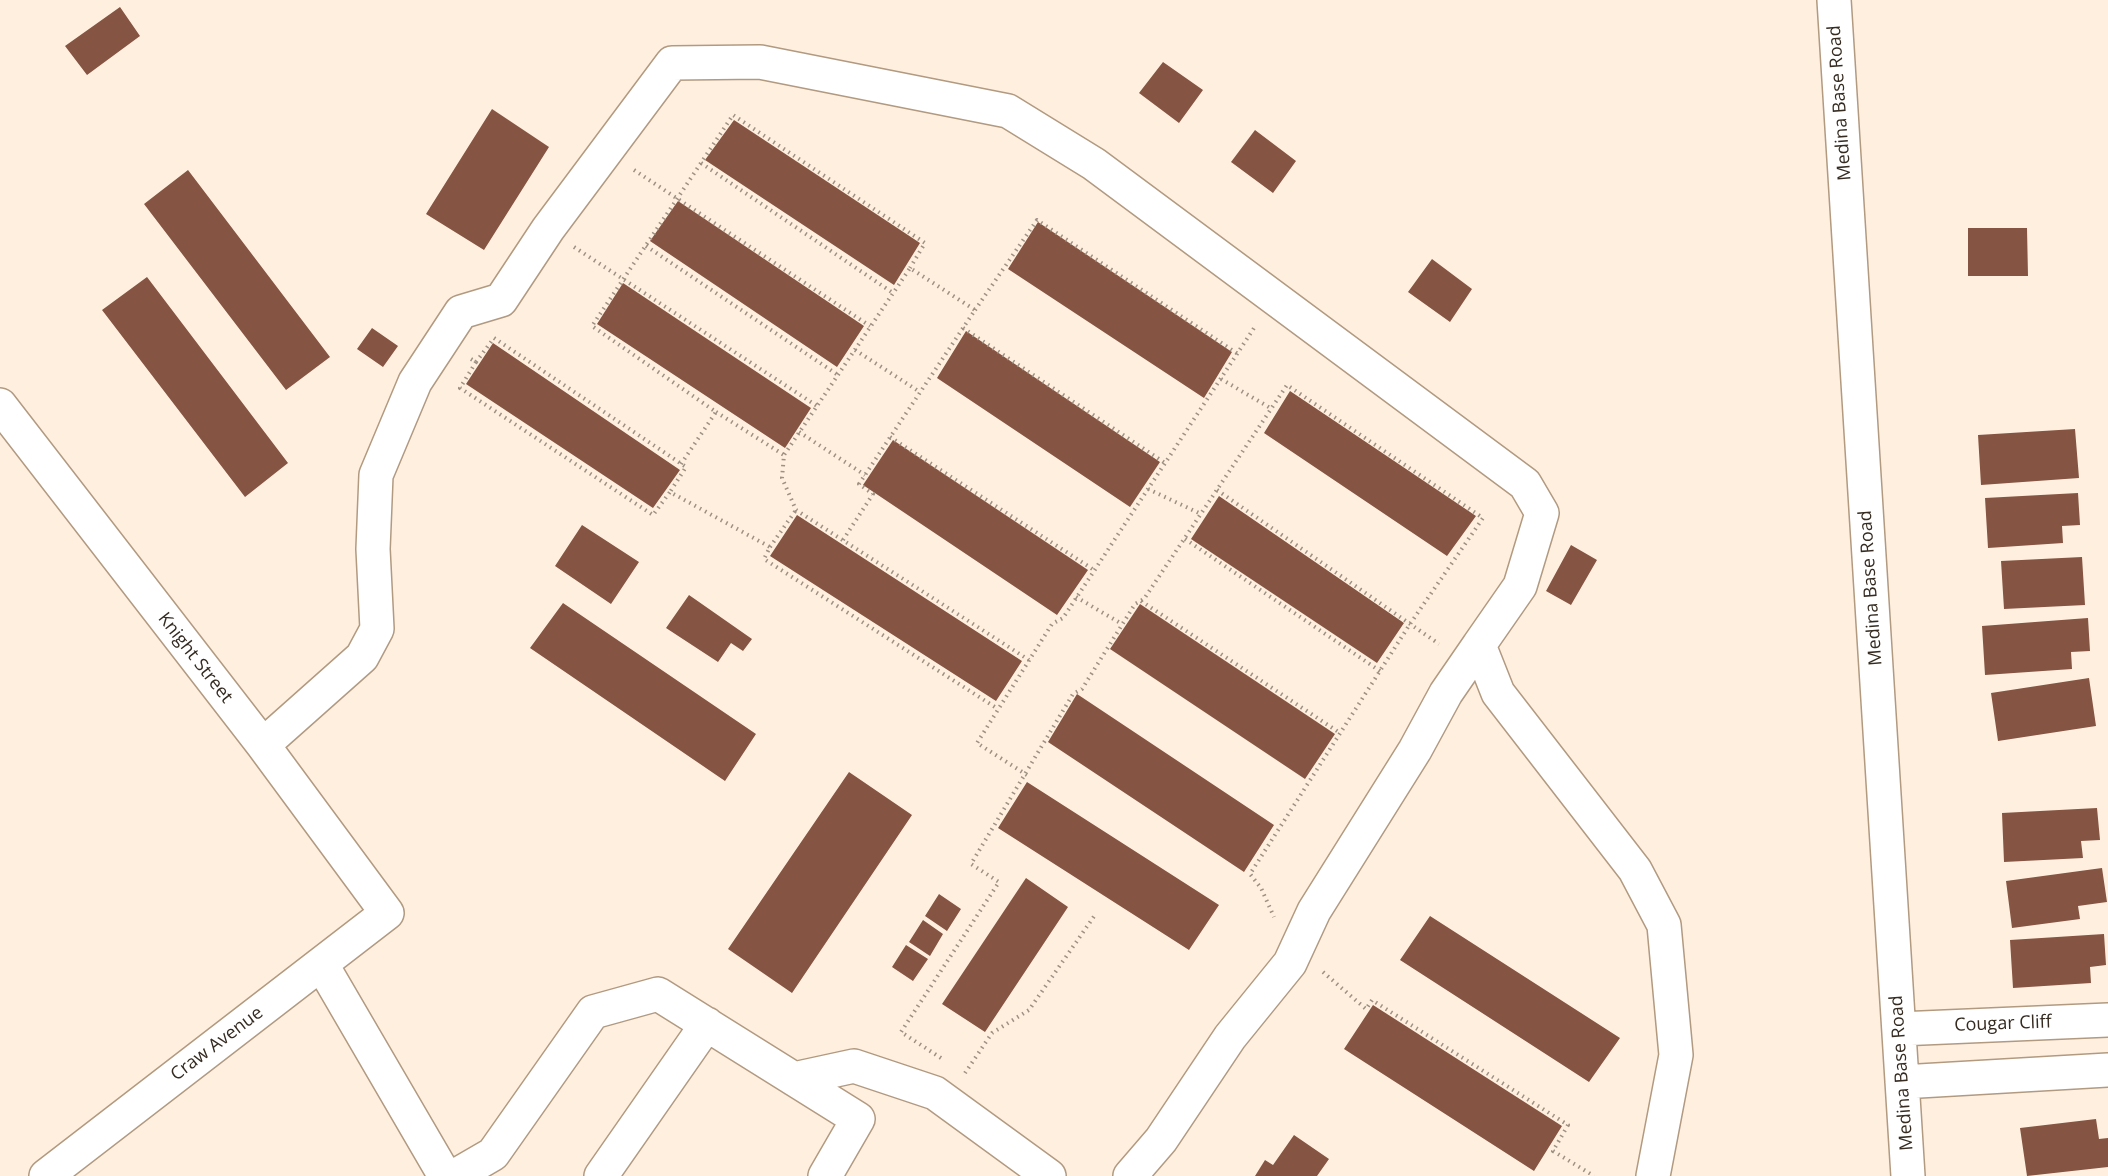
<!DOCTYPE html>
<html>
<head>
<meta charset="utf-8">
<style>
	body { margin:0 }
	canvas { display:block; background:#ffefdf }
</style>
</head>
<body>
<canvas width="2108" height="1176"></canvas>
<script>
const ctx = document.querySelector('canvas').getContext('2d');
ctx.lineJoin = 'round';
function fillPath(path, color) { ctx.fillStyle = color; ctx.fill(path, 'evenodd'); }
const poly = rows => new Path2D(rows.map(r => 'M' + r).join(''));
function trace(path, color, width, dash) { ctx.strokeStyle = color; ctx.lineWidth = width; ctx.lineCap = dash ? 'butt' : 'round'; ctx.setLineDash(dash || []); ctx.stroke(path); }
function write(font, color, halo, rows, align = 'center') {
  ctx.font = font + ' "Open Sans",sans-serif'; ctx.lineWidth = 6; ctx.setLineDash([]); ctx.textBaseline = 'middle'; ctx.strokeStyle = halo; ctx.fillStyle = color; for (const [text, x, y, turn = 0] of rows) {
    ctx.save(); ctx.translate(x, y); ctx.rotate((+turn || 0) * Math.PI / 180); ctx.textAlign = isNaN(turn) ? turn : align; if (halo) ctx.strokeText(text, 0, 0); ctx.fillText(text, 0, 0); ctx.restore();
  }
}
const building = poly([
	[120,7,140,36,87,75,65,46],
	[1163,62,1203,90,1179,123,1139,93],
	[492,109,549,147,484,250,426,214],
	[734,120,920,243,894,285,705,160],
	[1255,130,1296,161,1273,193,1231,162],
	[188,170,330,357,286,390,144,204],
	[678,201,864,326,837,367,650,241],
	[1038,222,1232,352,1204,398,1008,269],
	[1968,228,2027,228,2028,276,1968,276],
	[1432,259,1472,289,1450,322,1408,292],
	[147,277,288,463,245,497,102,310],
	[623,283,811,408,785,448,597,324],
	[372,328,398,346,383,367,357,349],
	[966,331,1160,462,1130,507,937,378],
	[493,343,680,470,653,508,466,384],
	[1290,391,1476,516,1447,556,1264,433],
	[2075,429,2079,478,1981,485,1978,435],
	[893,440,1088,570,1057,615,863,485],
	[2078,493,2080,525,2062,526,2063,543,1988,548,1985,498],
	[1219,496,1404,623,1377,663,1191,539],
	[797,515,1022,661,996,701,770,556],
	[582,525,639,562,611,604,555,566],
	[1571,545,1597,560,1571,605,1546,591],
	[2082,557,2085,605,2004,609,2001,561],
	[689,595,752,639,743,651,731,643,718,662,666,628],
	[563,603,756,734,725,781,530,648],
	[1140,604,1335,734,1305,779,1110,649],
	[2088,618,2090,651,2071,652,2072,669,1985,675,1982,626],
	[2089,678,2096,726,1998,741,1991,693],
	[1077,694,1274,825,1244,872,1048,742],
	[849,772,912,815,792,993,728,949],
	[1027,782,1219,905,1189,950,998,828],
	[2097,808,2100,840,2081,841,2083,858,2004,862,2002,813],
	[2102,868,2107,902,2078,906,2080,919,2012,928,2006,881],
	[1026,878,1068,907,985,1032,942,1004],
	[939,894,961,909,947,931,925,916],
	[1430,916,1620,1038,1589,1082,1400,960],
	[923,920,943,934,930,956,909,942],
	[2104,934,2106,965,2090,967,2091,983,2013,988,2010,940],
	[906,945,928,959,913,981,892,967],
	[1373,1005,1562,1126,1534,1171,1344,1049],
	[2096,1119,2099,1139,2108,1138,2108,1167,2027,1176,2020,1128],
	[1294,1135,1329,1159,1317,1176,1255,1176,1265,1160,1273,1165]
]);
const path = poly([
	[701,163,893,293],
	[634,170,870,326],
	[646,246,838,375],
	[574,247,817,406],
	[975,310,1037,220,1238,354],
	[963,328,1165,463],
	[855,350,920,392],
	[471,359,476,362,460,388,653,515,670,492,770,547,764,559,998,709],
	[476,362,494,338,686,467,670,492],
	[1221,379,1272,409],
	[716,412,784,455],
	[799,432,865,475],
	[890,437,1094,570],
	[681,464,716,412,592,326,733,115,925,243,910,268],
	[1148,489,1201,514],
	[1217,490,1439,644],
	[1185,539,1380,671],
	[843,540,873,494,859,484,975,310,910,268,784,455,782,478,796,510,1029,660],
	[770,547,796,510],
	[1076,597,1122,624],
	[1141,601,1340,733],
	[1027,775,977,743,1052,624,1063,618,1256,325],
	[1323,972,1366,1009,1372,1000,1568,1125,1553,1151,1594,1176],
	[941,1058,901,1032,999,882,971,864,1073,694,1082,689,1135,604,1144,599,1287,385,1483,518,1410,624,1250,874,1261,888,1274,917],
	[965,1073,992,1033,1029,1010,1095,915]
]);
const minor = poly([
	[1834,0,1908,1176],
	[0,405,263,745,387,913,46,1176],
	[263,745,362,657,377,629,373,549,376,475,415,382,461,312,501,300,548,229,672,63,760,62,1008,111,1094,164,1525,484,1542,513,1520,586,1479,645,1498,693,1635,870,1664,925,1676,1055,1653,1176],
	[322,965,445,1176],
	[1899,1029,2108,1020],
	[794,1079,854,1066,935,1093,1049,1176],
	[1902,1082,2108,1070],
	[455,1176,493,1154,593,1012,658,994,858,1119,825,1176],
	[601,1176,707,1024],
	[1130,1176,1161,1140,1230,1037,1290,963,1314,911,1415,750,1446,693,1479,645]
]);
const streetNames = [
	["Medina Base Road",1840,103,-94],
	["Medina Base Road",1871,588,-94],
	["Knight Street",195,658,52],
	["Cougar Cliff",2003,1024,-2],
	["Craw Avenue",217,1044,-37],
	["Medina Base Road",1902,1073,-94]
];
fillPath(building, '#865442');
trace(minor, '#b29a81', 36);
trace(path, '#9e9184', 4, [1.5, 4.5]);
trace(minor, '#fff', 33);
write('18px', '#352b21', '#fff', streetNames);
</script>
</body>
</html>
